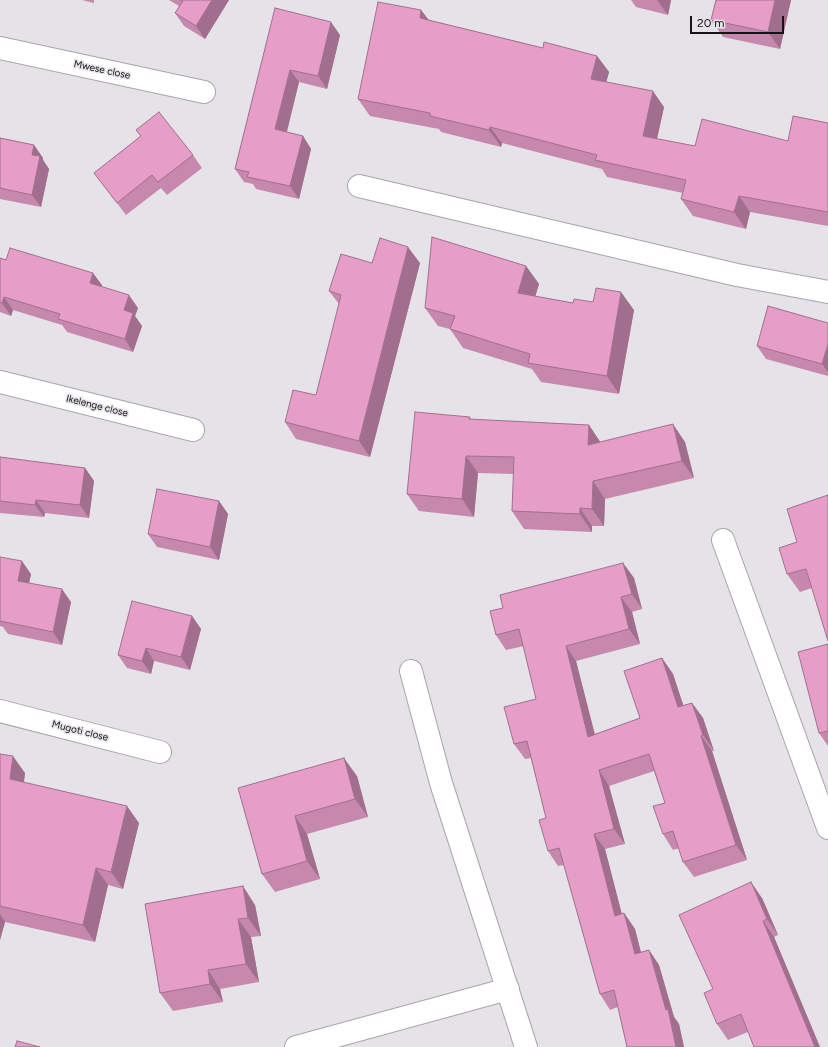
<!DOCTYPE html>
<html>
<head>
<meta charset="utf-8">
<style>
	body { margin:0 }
	#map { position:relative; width:828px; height:1047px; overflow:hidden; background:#e6e3e8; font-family:Figtree,sans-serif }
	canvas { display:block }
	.scale { position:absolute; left:690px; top:16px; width:94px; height:18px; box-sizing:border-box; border:2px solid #141315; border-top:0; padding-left:5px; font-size:12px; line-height:14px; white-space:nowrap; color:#141315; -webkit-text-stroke:3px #e6e3e8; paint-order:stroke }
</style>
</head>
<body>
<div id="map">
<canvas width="828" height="1047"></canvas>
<div class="scale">20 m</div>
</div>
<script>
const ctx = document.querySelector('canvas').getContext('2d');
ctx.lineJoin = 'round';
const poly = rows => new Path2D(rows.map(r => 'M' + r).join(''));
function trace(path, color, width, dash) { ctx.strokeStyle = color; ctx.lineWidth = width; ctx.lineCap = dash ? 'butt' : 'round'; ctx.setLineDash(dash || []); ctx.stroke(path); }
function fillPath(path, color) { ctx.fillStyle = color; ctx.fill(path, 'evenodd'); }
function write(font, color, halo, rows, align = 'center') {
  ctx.font = font + ' Figtree,sans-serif'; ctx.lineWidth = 3; ctx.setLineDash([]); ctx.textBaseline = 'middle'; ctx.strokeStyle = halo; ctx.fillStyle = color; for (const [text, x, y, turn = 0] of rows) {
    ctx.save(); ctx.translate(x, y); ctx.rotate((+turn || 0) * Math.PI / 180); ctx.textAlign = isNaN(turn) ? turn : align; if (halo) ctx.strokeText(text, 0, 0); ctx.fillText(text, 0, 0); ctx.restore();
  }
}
const street = poly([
	[0,48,204,92],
	[359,186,737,275,828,292],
	[0,382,193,430],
	[723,540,828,828],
	[411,671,441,783,526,1047],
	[0,711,160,752],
	[296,1047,508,989]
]);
const wall = poly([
	[82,0,94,0,94,3],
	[169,0,229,0,205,39,184,26,175,13,179,6],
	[631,0,671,0,668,15,636,7],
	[716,0,791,0,780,49,723,37,711,20],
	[275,8,340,35,327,89,299,82,287,132,303,136,311,149,299,199,256,189,253,184,244,182,235,169],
	[421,10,429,20,543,48,597,56,609,72,606,82,664,107,657,139,695,146,788,141,828,123,828,226,750,212,746,229,693,216,681,199,683,193,607,177,602,169,502,143,501,147,441,132,439,129,370,116,358,99],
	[136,130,193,155,202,168,167,195,161,188,126,215,94,173,141,136],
	[0,138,34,145,43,158,43,160,49,169,41,207,0,199],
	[0,258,102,285,102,287,138,308,135,316,142,326,133,352,67,332,62,325,13,310,11,316,0,312],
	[372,263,420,263,370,457,296,439,285,422,316,395,339,304,329,291],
	[526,266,539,284,535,296,573,303,634,310,619,394,541,382,532,369,463,348,450,329,438,326,425,308],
	[828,323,828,376,766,359,757,346],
	[470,417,471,420,589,425,600,442,685,442,694,478,605,499,604,526,592,526,592,532,524,529,512,511,514,474,478,473,474,517,419,511,407,494],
	[0,457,85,468,94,481,89,518,45,513,44,517,0,513],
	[219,501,228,514,219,560,157,547,148,534],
	[797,542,812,588,800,592,787,574],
	[0,557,31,574,29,583,71,602,62,645,8,634,3,627,0,626],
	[623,563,634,578,642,609,632,612,640,644,576,661,595,734,640,718,662,658,673,674,683,706,692,703,703,718,714,751,712,751,747,860,694,877,683,862,679,848,673,850,663,834,665,803,654,771,609,786,625,844,605,849,622,914,624,913,635,929,641,952,649,950,659,965,674,1017,679,1024,684,1047,627,1047,618,1007,610,1010,600,994,564,865,558,866,548,851,546,818,531,758,525,759,514,744,536,699,524,646,506,650,496,635,503,608],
	[192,616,201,629,190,670,154,661,151,674,127,668,118,655],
	[828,644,828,746,819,733],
	[0,754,25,773,24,782,139,823,123,889,108,885,95,942,5,922,0,940],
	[357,776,368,817,307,834,320,879,275,892,262,874,238,788],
	[762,898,778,935,774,937,820,1047,754,1047,748,1032,728,1040,717,1024],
	[145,904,255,905,261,936,251,937,259,982,220,989,223,1002,173,1011,160,993]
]);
const shadedWall = poly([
	[212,0,229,0,205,39,196,26],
	[657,0,671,0,668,15],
	[775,0,791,0,780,49,768,32],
	[421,10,433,26,420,18],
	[331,22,340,35,327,89,318,76],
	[597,56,609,72,603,95,591,79],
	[290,70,299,82,284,142,275,129],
	[653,91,664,107,654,152,643,136],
	[490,127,502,143,501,147,489,130],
	[303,136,311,149,299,199,290,186],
	[34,145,43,158,43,160,49,169,41,207,32,195,32,155],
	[739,196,750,212,746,229,734,212],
	[408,247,420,263,370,457,359,441],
	[526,266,539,284,531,311,518,293],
	[93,273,102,285,99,296,90,283],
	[621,292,634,310,619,394,607,376],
	[129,295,138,308,135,316,142,326,133,352,125,339,124,310],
	[4,297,13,310,11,316,2,303],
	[828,344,828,372,822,364],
	[673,424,685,442,694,478,682,461],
	[589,425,601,443,588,445],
	[466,456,478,473,474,517,462,499],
	[85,468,94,481,89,518,80,505],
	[593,481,605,499,604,526,592,509],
	[36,500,45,513,44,517,35,505],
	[219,501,228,514,219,560,210,547],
	[580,508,592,526,592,532,580,514],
	[22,561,31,574,27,593,18,581],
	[623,563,634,578,642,609,632,594],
	[62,589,71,602,62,645,53,632],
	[621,597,632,612,640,644,629,629],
	[192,616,201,629,190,670,181,657],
	[566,646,576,661,599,752,588,737],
	[146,648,154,661,151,674,142,661],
	[662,658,673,674,689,722,678,707],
	[692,703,703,718,714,751,703,735],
	[701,736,712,751,747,860,736,845],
	[13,756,25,773,22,796,10,779],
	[344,758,357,776,368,817,355,799],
	[599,770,609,786,625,844,614,829],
	[127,806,139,823,123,889,111,872],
	[295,816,307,834,320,879,307,861],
	[594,834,605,849,626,931,615,916],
	[96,868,108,885,95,942,83,925],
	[751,882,762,898,778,935,767,919],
	[243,886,255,905,261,936,248,918],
	[624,913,635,929,645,969,635,954],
	[0,914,5,922,0,940],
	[238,919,251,937,259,982,246,964],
	[763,921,774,937,820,1047,815,1047],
	[649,950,659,965,674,1017,679,1024,684,1047,676,1047],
	[208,970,220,989,223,1002,210,984]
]);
const building = poly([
	[181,0,212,0,196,26,175,13,183,1,181,0],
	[716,0,775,0,768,32,711,20,716,0],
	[378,2,421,10,420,18,543,48,544,42,597,56,591,79,653,91,643,136,695,146,702,119,788,141,793,116,828,123,828,212,739,196,734,212,681,199,686,180,595,160,597,155,490,127,489,130,430,116,430,113,358,99,378,2],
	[275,8,331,22,318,76,290,70,275,129,303,136,290,186,247,177,249,172,235,169,275,8],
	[159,112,193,155,158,182,152,175,117,203,94,173,141,136,136,130,159,112],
	[0,138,34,145,32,155,40,156,32,195,0,188,0,138],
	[432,237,526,266,518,293,573,303,574,299,593,302,596,288,621,292,607,376,528,363,530,354,450,329,455,316,425,308,432,237],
	[380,238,408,247,359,441,285,422,293,390,316,395,341,295,329,291,341,254,372,263,380,238],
	[10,248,93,273,90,283,129,295,124,310,133,313,125,339,58,319,60,314,4,297,2,303,0,302,0,258,6,260,10,248],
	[768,306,828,323,828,344,822,364,757,346,768,306],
	[415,412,470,417,469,419,589,425,588,445,673,424,682,461,593,481,592,509,580,508,580,514,512,511,514,457,466,456,462,499,407,494,415,412],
	[0,457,85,468,80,505,36,500,35,505,0,501,0,457],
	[157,489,219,501,210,547,148,534,157,489],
	[828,495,828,641,806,569,787,574,779,548,797,542,787,509,828,495],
	[0,557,22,561,18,581,62,589,53,632,0,621,0,557],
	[623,563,632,594,621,597,629,629,566,646,588,737,640,718,624,671,662,658,678,707,692,703,703,735,701,736,736,845,683,862,673,831,663,834,653,806,665,803,649,754,599,770,614,829,594,834,615,916,624,913,635,954,649,950,666,1010,668,1009,676,1047,627,1047,614,990,600,994,559,848,548,851,539,820,546,818,527,741,514,744,504,707,536,699,519,629,496,635,490,611,503,608,500,595,623,563],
	[132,601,192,616,181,657,146,648,142,661,118,655,132,601],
	[828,644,828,731,819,733,798,652,828,644],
	[0,754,13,756,10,779,127,806,111,872,96,868,83,925,0,906,0,754],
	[344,758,355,799,295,816,307,861,262,874,238,788,344,758],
	[751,882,767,919,763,921,815,1047,754,1047,741,1014,717,1024,704,993,713,989,679,915,751,882],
	[243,886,248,918,238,919,246,964,208,970,210,984,160,993,145,904,243,886],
	[17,1041,40,1047,15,1047,17,1041]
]);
const streetNames = [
	["Mwese close",102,70,12],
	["Ikelenge close",97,406,14],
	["Mugoti close",80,731,14]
];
trace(street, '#a8a5a9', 24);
trace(street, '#fff', 22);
fillPath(wall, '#c688ad');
fillPath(shadedWall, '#a16f8d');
fillPath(building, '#e69ec9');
trace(building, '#a16f8d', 1);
write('10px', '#141315', '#e6e3e8', streetNames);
</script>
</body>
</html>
